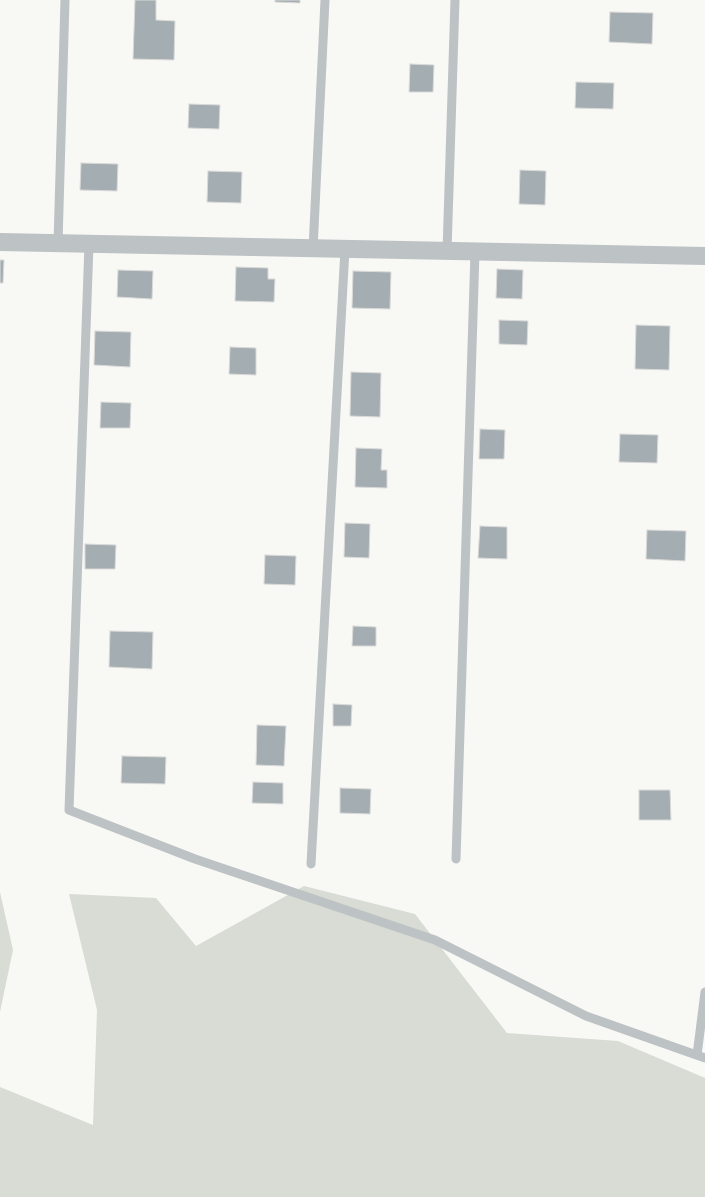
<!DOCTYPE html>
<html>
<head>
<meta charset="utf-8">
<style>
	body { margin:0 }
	canvas { display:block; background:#f8f8f5 }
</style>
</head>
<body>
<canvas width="705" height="1197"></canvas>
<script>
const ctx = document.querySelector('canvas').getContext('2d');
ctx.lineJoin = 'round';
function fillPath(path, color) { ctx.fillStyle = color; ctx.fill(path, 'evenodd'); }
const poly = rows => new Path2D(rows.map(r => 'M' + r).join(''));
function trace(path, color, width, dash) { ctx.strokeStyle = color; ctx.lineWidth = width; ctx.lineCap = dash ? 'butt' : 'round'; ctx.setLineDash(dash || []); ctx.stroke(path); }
const green = poly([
	[304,886,415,914,507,1033,618,1041,705,1078,705,1197,0,1197,0,1087,93,1125,97,1010,69,894,156,898,196,946],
	[0,892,13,950,0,1012]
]);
const building = poly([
	[135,0,156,0,156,20,175,21,174,60,133,59,135,0],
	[275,0,300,0,300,3,275,2,275,0],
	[610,12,653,13,652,44,609,42,610,12],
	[410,64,434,65,433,92,409,92,410,64],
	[576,82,614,83,613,109,575,108,576,82],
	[189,104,220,105,219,129,188,128,189,104],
	[81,163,118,164,117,191,80,190,81,163],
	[520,170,546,171,545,205,519,204,520,170],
	[208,171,242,172,241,203,207,202,208,171],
	[0,260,4,260,3,283,0,283,0,260],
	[236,267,268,268,268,279,275,279,274,302,235,301,236,267],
	[497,269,523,270,522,299,496,298,497,269],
	[118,270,153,271,152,299,117,297,118,270],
	[353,271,391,272,390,309,352,308,353,271],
	[499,320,528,321,527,345,499,344,499,320],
	[636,325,670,326,669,370,635,369,636,325],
	[95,331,131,332,130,367,94,365,95,331],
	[230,347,256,348,256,375,229,374,230,347],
	[351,372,381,373,380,417,350,416,351,372],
	[101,402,131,403,130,428,100,428,101,402],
	[480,429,505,430,504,459,479,459,480,429],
	[620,434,658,435,657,463,619,462,620,434],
	[356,448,382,449,381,470,387,470,387,488,355,487,356,448],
	[345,523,370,524,369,558,344,557,345,523],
	[480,526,507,527,507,559,478,558,480,526],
	[647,530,686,531,685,561,646,559,647,530],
	[85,544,116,545,115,569,85,569,85,544],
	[265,555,296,556,295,585,264,584,265,555],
	[353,626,376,627,376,646,352,646,353,626],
	[110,631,153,632,152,669,109,667,110,631],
	[333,704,352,705,351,726,333,726,333,704],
	[257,725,286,726,284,766,256,765,257,725],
	[122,756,166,757,165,784,121,783,122,756],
	[253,782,283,783,283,804,252,803,253,782],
	[340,788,371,789,370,814,340,813,340,788],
	[639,790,670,790,671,820,639,820,639,790]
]);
const lane = poly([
	[58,243,65,0],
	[89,244,69,810,195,859,435,940,586,1016,705,1058],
	[313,249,325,0],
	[447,251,455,0],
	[456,859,475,252],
	[311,864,345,249],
	[697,1055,705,992]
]);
const street = poly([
	[0,242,705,256]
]);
fillPath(green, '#d8dcd5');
fillPath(building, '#a4aeb2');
trace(building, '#dad9d8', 1);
trace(lane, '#bdc2c5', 9);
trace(street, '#bdc2c5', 18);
</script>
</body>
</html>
